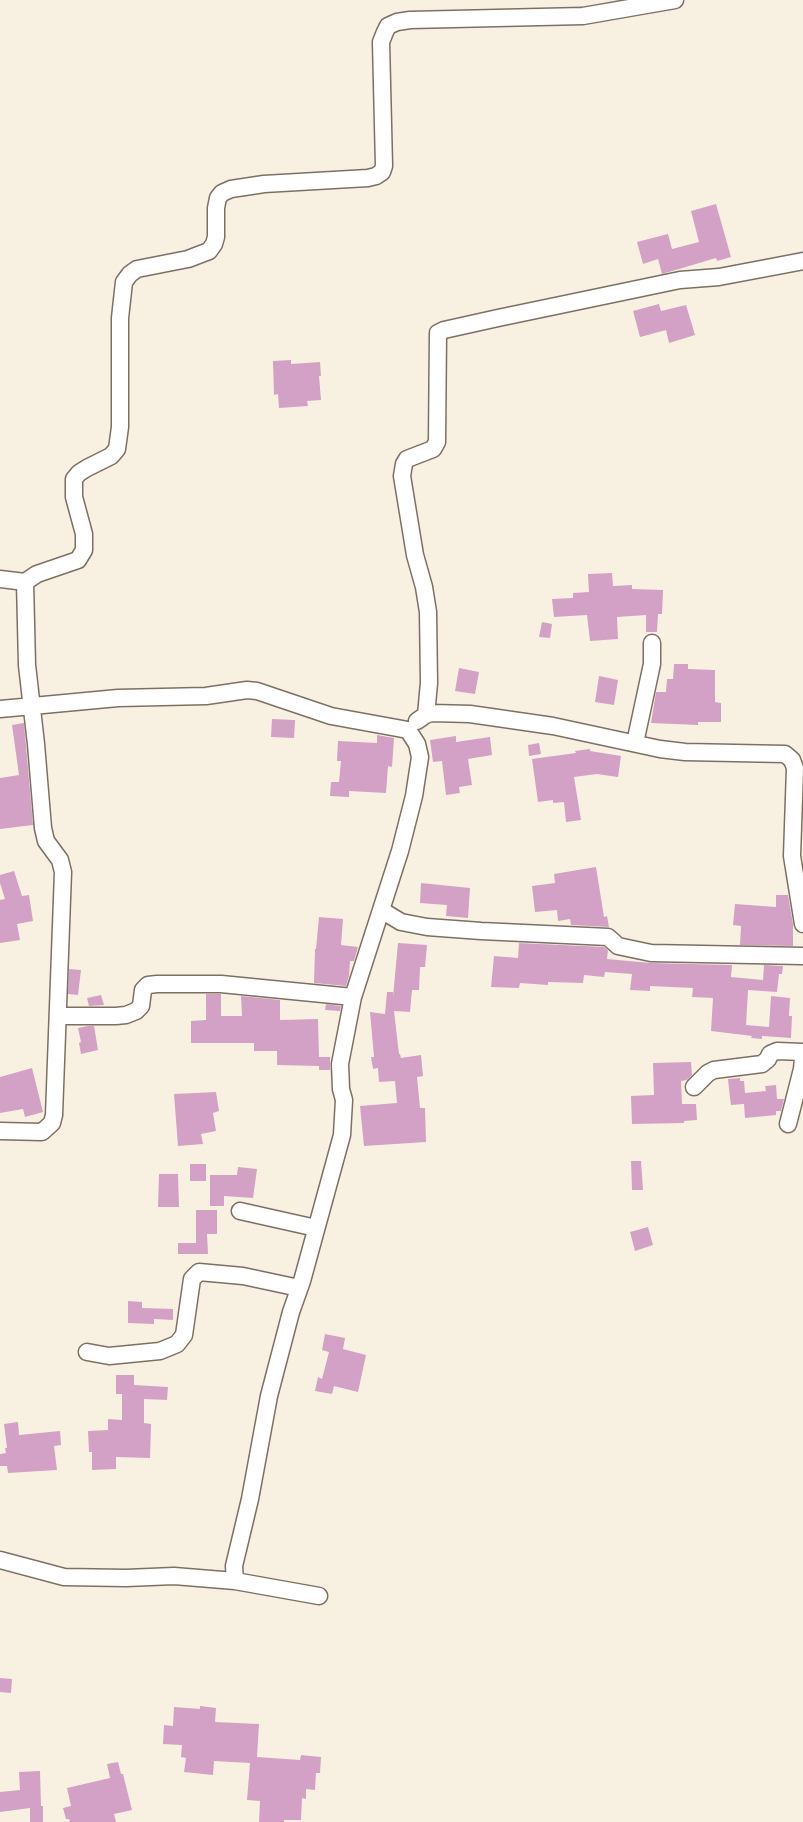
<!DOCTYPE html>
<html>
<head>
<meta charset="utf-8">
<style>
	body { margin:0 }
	canvas { display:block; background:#f8f1e2 }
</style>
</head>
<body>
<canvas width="803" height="1822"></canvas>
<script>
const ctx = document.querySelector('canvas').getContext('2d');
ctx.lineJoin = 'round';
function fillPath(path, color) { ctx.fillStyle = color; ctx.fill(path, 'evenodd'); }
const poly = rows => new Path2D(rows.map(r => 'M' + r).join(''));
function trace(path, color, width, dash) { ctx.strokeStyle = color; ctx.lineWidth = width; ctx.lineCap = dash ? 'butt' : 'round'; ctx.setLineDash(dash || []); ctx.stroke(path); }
const building = poly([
	[716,204,731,257,717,261,716,258,662,274,658,259,643,264,637,242,668,234,672,249,699,242,691,211],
	[659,304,661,311,686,305,695,335,669,343,666,330,640,337,633,311],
	[291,360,291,364,320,362,321,376,319,376,321,400,307,401,308,406,279,408,278,394,274,395,273,361],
	[612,573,613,586,632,585,632,589,663,590,662,614,658,614,657,632,646,632,646,615,617,617,618,639,590,641,587,615,554,617,552,599,573,598,573,593,589,592,588,574],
	[542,622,552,624,550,638,539,637],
	[674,664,688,664,688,669,715,670,715,702,721,703,721,722,698,722,698,725,651,723,656,692,666,692,667,679,673,679],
	[459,668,479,672,475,694,455,691],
	[599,676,618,680,614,705,595,702],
	[272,719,295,720,294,738,271,737],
	[24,723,33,825,0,829,0,778,19,775,12,725],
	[377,735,394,738,392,767,388,766,386,793,349,791,349,797,330,796,331,782,339,782,341,761,337,761,338,741,377,743],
	[456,736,456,742,490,737,492,755,468,759,472,785,459,787,460,793,446,795,442,761,433,762,430,740],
	[539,743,541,754,529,756,528,745],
	[590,749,590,751,621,756,618,777,597,774,574,777,581,820,566,822,564,802,553,803,553,800,538,802,532,759,576,753,575,751],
	[596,867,604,917,607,916,609,927,571,925,570,919,558,921,557,910,535,912,532,886,555,883,554,874],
	[14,871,22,896,29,895,33,921,17,924,20,940,0,943,0,900,5,899,0,883,0,875],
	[421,883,470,888,468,918,446,916,447,905,420,903],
	[776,895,788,895,793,924,793,946,740,945,741,926,733,925,735,904,776,907],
	[319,917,343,919,341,945,358,947,354,961,350,961,349,976,346,986,314,983,315,949,316,949],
	[398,943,427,945,425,967,420,967,419,990,412,990,410,1012,394,1011,399,1054,400,1054,401,1058,421,1055,423,1076,417,1077,420,1108,425,1108,426,1142,364,1146,360,1106,397,1103,395,1081,379,1082,378,1068,373,1069,371,1057,374,1057,370,1012,385,1014,387,992,393,992,393,997],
	[519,943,604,947,608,950,607,959,651,963,732,965,731,977,763,980,764,965,783,966,782,974,779,974,777,992,748,990,746,1025,769,1027,771,996,790,998,789,1016,792,1016,791,1038,762,1036,762,1039,751,1038,752,1036,711,1031,713,998,692,997,693,988,650,986,650,991,630,990,632,974,605,972,604,977,584,975,583,983,548,982,548,985,520,983,519,988,491,987,494,956,518,958],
	[69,969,81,970,78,995,68,994],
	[206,994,221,994,221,1016,242,1016,241,996,280,1000,280,1020,318,1019,319,1057,330,1057,330,1070,319,1070,319,1066,277,1065,277,1051,254,1051,254,1043,191,1043,191,1021,206,1020],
	[101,995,104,1005,89,1006,87,998],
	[326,1004,341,1006,340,1011,325,1010],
	[88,1026,94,1026,98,1050,81,1054,79,1043,81,1042,78,1028],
	[691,1062,692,1075,687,1080,681,1081,682,1104,696,1104,697,1120,684,1121,684,1123,632,1124,631,1096,654,1095,653,1063],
	[32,1068,43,1112,25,1117,23,1109,0,1113,0,1077],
	[740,1078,740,1081,744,1081,745,1093,766,1091,765,1086,776,1085,777,1099,784,1099,781,1111,776,1111,776,1115,745,1118,744,1104,731,1105,730,1098,728,1079],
	[216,1092,219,1111,213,1113,216,1131,201,1134,203,1144,178,1146,174,1094],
	[631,1161,641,1161,643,1190,632,1190],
	[190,1164,206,1164,206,1181,190,1181],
	[238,1167,257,1169,253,1198,224,1196,224,1206,210,1206,210,1175,237,1175],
	[159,1174,178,1174,179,1207,158,1207],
	[196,1210,217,1210,217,1234,207,1234,208,1254,178,1254,178,1243,196,1243],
	[648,1227,653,1245,635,1251,630,1232],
	[128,1301,142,1302,142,1308,173,1309,173,1320,154,1319,154,1324,128,1323],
	[325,1334,345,1338,343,1349,366,1355,358,1392,334,1386,332,1394,315,1391,318,1377,322,1379,329,1352,322,1350],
	[116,1375,134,1375,134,1385,168,1387,167,1400,144,1399,144,1423,151,1424,150,1458,116,1457,116,1469,92,1470,92,1452,89,1452,88,1431,108,1430,108,1419,122,1420,122,1394,116,1394],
	[18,1422,19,1435,60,1431,61,1445,54,1446,57,1470,8,1473,7,1466,0,1466,0,1454,6,1453,5,1448,7,1448,4,1424],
	[0,1678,12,1679,11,1693,0,1692],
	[200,1706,216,1708,215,1722,259,1724,257,1757,300,1760,301,1755,321,1757,320,1773,316,1773,315,1790,306,1789,306,1799,302,1798,301,1820,284,1820,284,1822,259,1822,260,1801,247,1800,250,1763,214,1761,213,1775,184,1772,186,1758,181,1757,182,1745,163,1744,164,1725,173,1726,174,1707,200,1709],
	[118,1762,121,1774,123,1774,132,1810,114,1814,116,1822,70,1822,69,1819,66,1819,63,1808,71,1806,67,1788,110,1778,107,1764],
	[40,1771,41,1806,43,1806,43,1822,30,1822,30,1808,0,1812,0,1792,20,1790,19,1772]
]);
const minor = poly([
	[0,579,25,582,27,665,36,744,43,828,46,841,60,860,63,872,54,1115,52,1123,42,1132,0,1131],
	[25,582,37,574,78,560,84,550,84,534,74,497,74,479,79,473,87,468,111,456,117,449,120,427,120,318,124,282,130,274,137,269,188,259,209,251,214,244,216,237,216,208,218,198,222,193,231,189,264,184,368,178,376,176,382,172,384,166,381,42,385,32,388,26,397,22,410,20,583,16,675,0],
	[0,709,118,698,206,696,247,690,257,691,331,716,408,730,417,744,420,757,414,796,400,851,353,997,340,1064,341,1089,344,1100,342,1135,302,1281,291,1312,269,1396,250,1499,234,1566,235,1581,319,1596],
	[426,715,429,683,428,612,424,587,415,555,402,476,404,464,407,459,433,449,437,442,438,333,444,330,498,318,680,280,719,277,803,261],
	[417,721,427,714,433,713,470,714,553,726,660,749,685,752,785,754,792,760,795,768,792,856,803,924],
	[635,743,652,664,652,643],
	[381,910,401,922,427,927,481,931,608,937,618,946,651,953,803,956],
	[58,1016,116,1016,126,1015,136,1011,141,1006,143,990,148,985,157,984,221,984,353,997],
	[694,1087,708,1073,714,1070,762,1064,768,1059,770,1054,777,1051,803,1052],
	[788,1124,802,1069,803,1058],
	[240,1211,316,1228],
	[87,1352,109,1356,160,1351,177,1344,184,1335,192,1279,199,1272,243,1276,299,1288],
	[0,1560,64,1577,126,1578,174,1576,235,1581]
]);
fillPath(building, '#d3a1c5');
trace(minor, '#7d7063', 19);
trace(minor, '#fff', 16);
</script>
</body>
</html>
